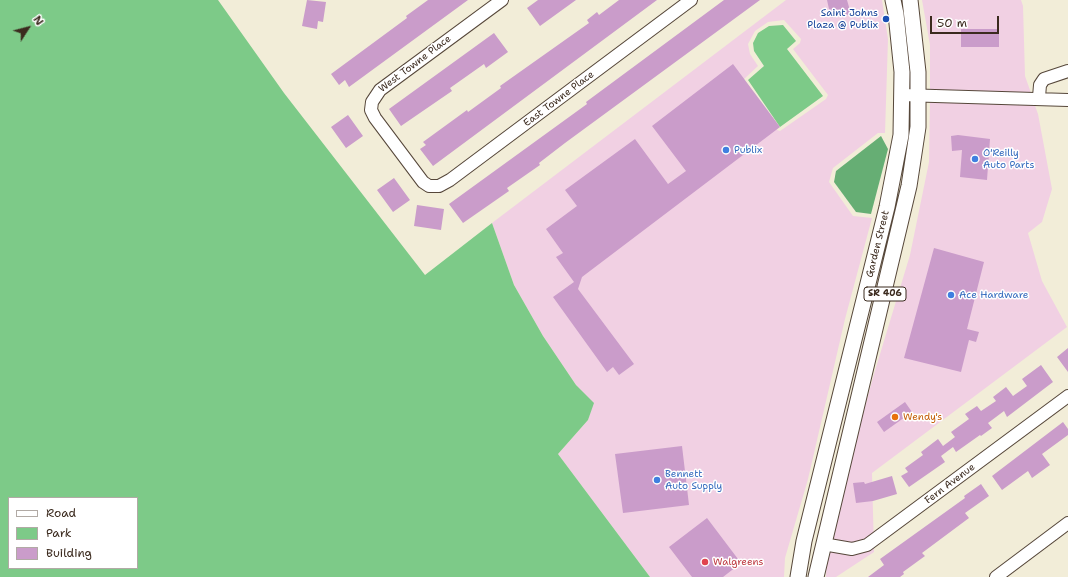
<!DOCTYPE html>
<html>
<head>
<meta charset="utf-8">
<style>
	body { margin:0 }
	#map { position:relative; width:1068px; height:577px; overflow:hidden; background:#f2edd8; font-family:"Shantell Sans",sans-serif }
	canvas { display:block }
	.legend { position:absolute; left:8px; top:497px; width:130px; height:72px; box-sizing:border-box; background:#fff; border:1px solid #b1aaa5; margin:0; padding:5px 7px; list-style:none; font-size:12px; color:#3b2a1e }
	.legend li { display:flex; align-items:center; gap:8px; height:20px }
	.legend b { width:20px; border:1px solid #b1aaa5 }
	.north { position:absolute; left:8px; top:8px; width:40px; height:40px; -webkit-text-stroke:3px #fff; paint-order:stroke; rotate:54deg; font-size:11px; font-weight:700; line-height:16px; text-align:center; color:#3b2a1e }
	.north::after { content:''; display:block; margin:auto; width:14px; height:18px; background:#3b2a1e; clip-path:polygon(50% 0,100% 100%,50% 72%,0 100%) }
	.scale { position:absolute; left:930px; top:16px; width:69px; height:18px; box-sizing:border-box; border:2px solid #3b2a1e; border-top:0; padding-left:5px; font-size:12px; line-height:14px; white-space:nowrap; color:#3b2a1e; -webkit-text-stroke:3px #fff; paint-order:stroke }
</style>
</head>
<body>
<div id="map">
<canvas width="1068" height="577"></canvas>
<ul class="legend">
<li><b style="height:5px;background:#fff"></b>Road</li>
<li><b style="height:11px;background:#7dca88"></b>Park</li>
<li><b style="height:11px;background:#ca9cca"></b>Building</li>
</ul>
<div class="north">N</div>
<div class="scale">50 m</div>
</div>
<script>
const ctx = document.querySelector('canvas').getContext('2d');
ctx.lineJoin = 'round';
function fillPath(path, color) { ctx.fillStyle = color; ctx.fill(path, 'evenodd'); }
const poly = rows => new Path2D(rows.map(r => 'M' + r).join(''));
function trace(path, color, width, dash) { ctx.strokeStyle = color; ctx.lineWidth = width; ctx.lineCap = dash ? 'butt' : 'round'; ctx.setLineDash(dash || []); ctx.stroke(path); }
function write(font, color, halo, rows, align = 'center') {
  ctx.font = font + ' "Shantell Sans",sans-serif'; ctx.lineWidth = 3; ctx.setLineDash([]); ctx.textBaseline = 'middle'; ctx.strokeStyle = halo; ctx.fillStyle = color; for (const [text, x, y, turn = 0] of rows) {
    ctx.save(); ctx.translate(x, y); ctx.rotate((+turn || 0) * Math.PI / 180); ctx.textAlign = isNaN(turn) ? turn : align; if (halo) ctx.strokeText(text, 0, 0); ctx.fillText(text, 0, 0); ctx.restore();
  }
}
const built = poly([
	[786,0,882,0,888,39,885,133,878,133,833,168,829,182,853,216,872,218,845,319,808,479,785,558,784,577,650,577,558,454,588,420,593,403,576,385,543,336,514,285,492,223],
	[784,20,801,39,800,43,793,49,828,95,826,99,780,131,777,130,743,80,758,66,750,54,748,44,755,31,768,22],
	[922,0,1021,0,1023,6,1025,76,1031,93,930,91,930,45],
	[930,101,1034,103,1038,114,1052,189,1042,222,1028,233,1042,281,1067,327,872,473,874,552,836,577,826,577,827,552,839,500,874,374,910,255,929,162]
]);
const green = poly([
	[0,0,218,0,284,93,425,275,492,223,514,285,543,336,576,385,594,403,588,420,558,454,650,577,0,577],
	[9,498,137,498,137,568,9,568],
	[783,25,796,41,787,49,823,96,780,127,748,80,764,66,754,51,753,43,758,33,769,26]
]);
const forest = poly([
	[881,136,888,149,871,214,856,212,834,182,836,171]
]);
const building = poly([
	[307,0,326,2,323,22,318,21,317,29,302,26],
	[428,0,468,0,349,87,345,80,339,85,331,74,407,18,406,16],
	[538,0,576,0,540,26,527,8],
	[619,0,657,0,433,166,420,149,426,145,423,142,467,110,468,112,501,88,500,86,589,23,587,20,597,12,599,15],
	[724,0,760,0,565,143,539,163,540,165,507,188,509,191,463,223,449,204,587,104,586,102],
	[827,0,847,0,851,14,831,18],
	[961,29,999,29,999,47,961,47],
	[494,33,508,52,486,68,484,64,450,88,452,91,401,126,389,109],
	[733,64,780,127,582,277,578,289,634,364,619,375,613,367,607,372,553,297,574,282,556,257,563,253,546,229,577,206,565,190,635,139,668,184,686,171,652,126],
	[348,115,363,136,346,148,331,127],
	[958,135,990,139,987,180,960,177,962,150,952,151,951,136],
	[394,178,410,200,393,212,377,190],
	[417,205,444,209,441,230,414,226],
	[934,248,984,262,967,329,979,332,976,342,969,340,961,372,904,358],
	[1068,348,1068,372,1057,357],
	[1041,365,1053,382,1007,417,1004,411,988,423,992,428,981,436,980,435,956,452,953,447,941,456,945,462,909,487,901,476,908,472,905,468,923,455,921,452,938,439,943,446,955,437,951,432,969,419,965,414,977,406,981,411,996,401,993,397,1006,387,1013,396,1027,386,1022,379],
	[905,402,912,412,884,432,877,422],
	[1063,422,1068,429,1068,435,1042,454,1050,465,1032,478,1028,471,1002,490,992,476],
	[682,446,689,505,623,513,615,454],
	[892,476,897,494,873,501,856,503,853,483,864,482,865,484],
	[981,484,989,496,965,513,969,518,922,553,925,556,903,572,904,574,900,577,868,577,884,565,880,559,965,498,964,496],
	[707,518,741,563,723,577,692,577,669,547]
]);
const minor = poly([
	[502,0,380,90,372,102,371,110,375,118,423,182,429,186,439,186,450,180,691,0],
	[902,95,1068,100],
	[1039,97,1040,85,1044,79,1068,71],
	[823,544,852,549,867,545,1068,396],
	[996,577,1068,523]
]);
const major = poly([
	[798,577,804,541,887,207,901,135,902,72,896,14,893,0],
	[816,577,909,186,918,127,918,72,910,0]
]);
const markers = [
	[886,19,4,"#1a4fb4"],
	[726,150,4,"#3f7fe0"],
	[975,159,4,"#3f7fe0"],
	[951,295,4,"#3f7fe0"],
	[895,417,4,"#e8710a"],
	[657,480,4,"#3f7fe0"],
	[705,562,4,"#e0444e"]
];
const shields = [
	[885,294,42]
];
const shieldNames = [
	["SR 406",885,294]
];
const transitNames = [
	["Saint Johns",878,13],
	["Plaza @ Publix",878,25]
];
const streetNames = [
	["West Towne Place",415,64,-37],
	["East Towne Place",559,99,-37],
	["Garden Street",878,244,-76],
	["Fern Avenue",950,484,-37]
];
const shopNames = [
	["Publix",734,150],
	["O'Reilly",983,153],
	["Auto Parts",983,165],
	["Ace Hardware",959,295],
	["Bennett",665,474],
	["Auto Supply",665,486]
];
const foodNames = [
	["Wendy's",903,417]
];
const healthNames = [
	["Walgreens",713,562]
];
fillPath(built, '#f1d0e3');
fillPath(green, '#7dca88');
fillPath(forest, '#66ae74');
fillPath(building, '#ca9cca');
trace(minor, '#56473a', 14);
trace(major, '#56473a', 17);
trace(minor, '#fff', 12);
trace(major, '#fff', 15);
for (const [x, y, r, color] of markers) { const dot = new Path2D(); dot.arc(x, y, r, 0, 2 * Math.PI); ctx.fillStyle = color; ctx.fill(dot); trace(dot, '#fff', 1.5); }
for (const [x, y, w] of shields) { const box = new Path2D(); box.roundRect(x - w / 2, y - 7, w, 14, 3); ctx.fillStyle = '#fff'; ctx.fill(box); trace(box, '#3b2a1e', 1); }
write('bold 9px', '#3b2a1e', null, shieldNames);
write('10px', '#164399', '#fff', transitNames, 'right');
write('10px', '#3b2a1e', '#fff', streetNames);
write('10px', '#366cbe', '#fff', shopNames, 'left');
write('10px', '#c56008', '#fff', foodNames, 'left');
write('10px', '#be3a42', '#fff', healthNames, 'left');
</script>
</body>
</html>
